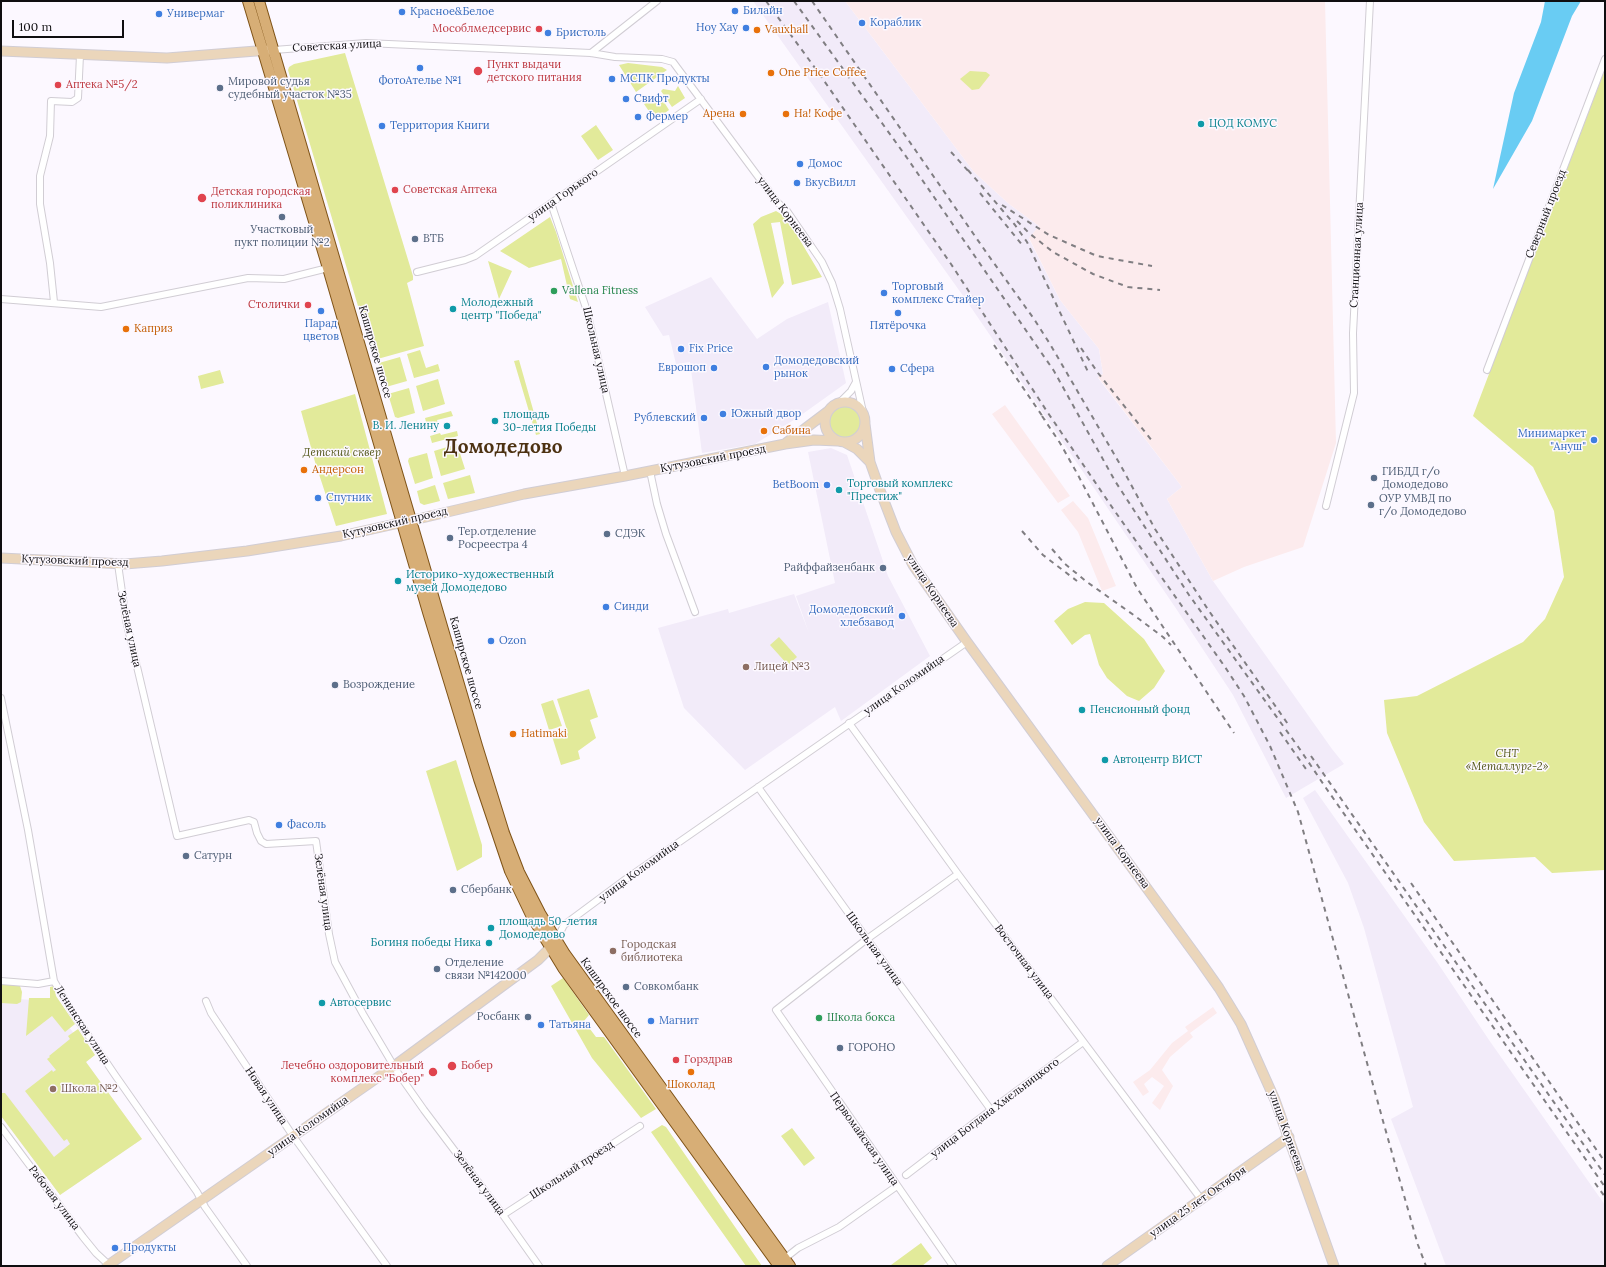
<!DOCTYPE html>
<html>
<head>
<meta charset="utf-8">
<style>
	body { margin:0 }
	#map { position:relative; width:1606px; height:1267px; overflow:hidden; background:#fcf8ff; font-family:Lora,serif }
	canvas { display:block }
	.frame { position:absolute; inset:0; border:2px solid #0f0e10; pointer-events:none }
	.scale { position:absolute; left:12px; top:20px; width:112px; height:18px; box-sizing:border-box; border:2px solid #0f0e10; border-top:0; padding-left:5px; font-size:12px; line-height:14px; white-space:nowrap; color:#0f0e10; -webkit-text-stroke:3px #fcf8ff; paint-order:stroke }
</style>
</head>
<body>
<div id="map">
<canvas width="1606" height="1267"></canvas>
<div class="frame"></div>
<div class="scale">100 m</div>
</div>
<script>
const ctx = document.querySelector('canvas').getContext('2d');
ctx.lineJoin = 'round';
function fillPath(path, color) { ctx.fillStyle = color; ctx.fill(path, 'evenodd'); }
const poly = rows => new Path2D(rows.map(r => 'M' + r).join(''));
function trace(path, color, width, dash) { ctx.strokeStyle = color; ctx.lineWidth = width; ctx.lineCap = dash ? 'butt' : 'round'; ctx.setLineDash(dash || []); ctx.stroke(path); }
function write(font, color, halo, rows, align = 'center') {
  ctx.font = font + ' Lora,serif'; ctx.lineWidth = 3; ctx.setLineDash([]); ctx.textBaseline = 'middle'; ctx.strokeStyle = halo; ctx.fillStyle = color; for (const [text, x, y, turn = 0] of rows) {
    ctx.save(); ctx.translate(x, y); ctx.rotate((+turn || 0) * Math.PI / 180); ctx.textAlign = isNaN(turn) ? turn : align; if (halo) ctx.strokeText(text, 0, 0); ctx.fillText(text, 0, 0); ctx.restore();
  }
}
const built = poly([
	[753,1,845,1,974,172,1009,204,1039,226,1029,239,1060,300,1099,349,1103,374,1098,378,1182,487,1167,499,1213,581,1332,749,1344,764,1286,798,1233,695,1175,607,966,300],
	[711,277,757,339,787,319,828,302,846,383,797,418,755,444,702,453,690,362,676,364,669,335,663,336,645,307],
	[831,448,847,455,888,576,930,656,841,721,835,707,745,770,684,708,658,628,728,609,729,613,794,594,809,633,796,596,835,583,808,452],
	[1315,790,1437,962,1489,1040,1605,1205,1605,1266,1446,1266,1391,1119,1413,1107,1364,928,1348,883,1303,798],
	[1,998,49,1001,92,1057,86,1062,142,1139,60,1195,1,1116]
]);
const industrial = poly([
	[845,1,1325,1,1336,443,1303,547,1244,567,1213,581,1167,499,1182,487,1098,377,1103,374,1099,349,1060,300,1029,238,1039,226,1009,204,974,172],
	[1005,405,1070,496,1058,503,992,414],
	[1073,501,1088,518,1116,586,1102,591,1078,532,1061,510],
	[1213,1007,1217,1013,1190,1033,1193,1037,1170,1057,1162,1070,1173,1086,1160,1110,1152,1103,1164,1086,1152,1077,1144,1084,1149,1092,1143,1096,1133,1082,1150,1070,1172,1043,1188,1031,1185,1027]
]);
const green = poly([
	[345,53,413,276,413,280,407,283,424,346,374,360,288,70,289,67,294,64],
	[628,63,662,67,667,70,636,92,619,65],
	[1605,69,1605,870,1552,873,1535,857,1454,861,1424,822,1387,733,1384,700,1417,696,1523,642,1545,619,1564,577,1554,511,1533,467,1473,416],
	[970,71,986,72,990,75,979,89,972,90,960,79],
	[678,86,685,98,672,107,661,91,663,89,675,91],
	[659,94,669,110,655,120,644,104],
	[596,125,613,150,598,160,581,136],
	[776,211,786,217,822,277,792,285,780,222,771,223,784,283,772,298,753,224,761,217],
	[550,217,556,232,578,302,570,299,561,259,529,268,500,251],
	[488,261,512,271,499,299],
	[420,350,426,368,438,364,440,371,414,378,407,354],
	[400,357,407,381,386,387,379,363],
	[519,360,540,434,536,435,514,361],
	[220,370,224,383,201,389,198,376],
	[438,379,445,404,423,411,416,386],
	[409,388,415,413,398,418,395,417,388,394],
	[355,394,387,514,336,526,315,462,301,411],
	'828 422a17 17 0 1 1 34 0a17 17 0 1 1-34 0Z',
	[451,411,453,416,437,420,438,423,427,426,425,418],
	[457,431,458,436,432,443,430,436,440,433,441,435],
	[457,444,465,469,441,476,434,451],
	[427,453,433,478,415,484,408,461,409,458],
	[470,475,475,493,448,499,443,483],
	[435,485,440,501,424,505,420,503,417,491],
	[1085,602,1104,603,1144,639,1165,671,1154,688,1139,701,1127,696,1107,678,1099,665,1090,634,1085,635,1072,645,1054,621,1068,609],
	[779,637,797,657,788,665,770,645],
	[589,689,598,717,590,720,596,738,578,751,580,759,561,765,551,733,559,731,561,736,568,733,557,699],
	[553,700,562,726,549,730,541,704],
	[456,760,482,845,482,857,457,871,426,771],
	[563,978,589,1015,584,1021,596,1037,604,1037,656,1109,641,1118,592,1058,551,986],
	[1,984,20,986,22,992,21,1002,17,1004,1,1003],
	[54,986,56,996,75,1024,65,1032,52,1016,26,1036,29,998,50,998,50,987],
	[78,1029,95,1055,86,1062,142,1139,60,1195,1,1116,1,1093,5,1093,54,1157,70,1144,67,1139,64,1141,25,1091,52,1070,53,1072,56,1070,47,1059,50,1057,49,1056,70,1039,68,1036],
	[662,1125,666,1127,762,1266,746,1266,651,1132],
	[792,1128,815,1158,804,1166,781,1136],
	[921,1243,932,1258,922,1266,892,1266,891,1265]
]);
const water = poly([
	[1545,1,1581,1,1572,16,1532,121,1493,189,1514,93,1541,22]
]);
const street = poly([
	[274,50,366,43,591,53,615,57,662,59,673,62,777,202,787,211,822,262,832,283,840,309,863,412],
	[591,53,657,1],
	[551,203,587,311,625,476],
	[417,272,465,260,475,256,701,99],
	[1,299,101,307,248,278,284,279,328,268],
	[54,302,50,263,40,204,40,176,50,136,51,101,72,102,78,98,80,55],
	[1487,370,1605,59],
	[840,402,851,391,856,382],
	[650,471,657,504,666,534,695,612],
	[1326,506,1354,393,1353,333,1370,1],
	[118,564,126,620,177,836,249,820,254,822,257,833,261,841,266,844,316,841,329,934,335,962,363,1014,398,1073,424,1110,503,1215,539,1266],
	[1,698,28,830,54,981,73,1013,115,1075,197,1192,205,1207,247,1266],
	[849,723,958,874,1201,1199],
	[758,787,867,939,991,1110],
	[556,941,564,925,626,879,967,642],
	[1,981,38,984,54,981],
	[206,1001,211,1013,293,1136,387,1266],
	[1,1127,83,1237,96,1253,110,1266],
	[906,1175,991,1110,1083,1042],
	[503,1215,640,1126],
	[784,1259,798,1248,839,1227,897,1186],
	[953,1266,776,1010,867,939,958,874]
]);
const secondary = poly([
	[1,51,167,58,269,50],
	'825 422a20 20 0 1 1 40 0a20 20 0 1 1-40 0Z',
	[865,424,870,462,881,493,896,532,913,565,967,642,1200,961,1219,988,1241,1024,1275,1100,1334,1266],
	[844,442,857,449,870,462],
	[786,443,827,412],
	[1,558,125,564,162,561,247,551,341,536,422,518,524,494,625,476,785,444,814,440,838,441],
	[107,1266,394,1066,538,960,555,943],
	[1107,1266,1289,1137]
]);
const primary = poly([
	[248,1,328,268,428,612,479,779,510,871,532,917,563,968,779,1266],
	[259,1,477,746,504,833,519,872,540,913,565,954,790,1266]
]);
const rail = poly([
	[766,1,818,72,951,264,1048,413,1114,510,1225,667,1244,696,1270,746,1298,812,1383,1121,1418,1245,1426,1266],
	[794,1,905,155,1054,371,1115,481,1189,595,1299,748,1326,788,1605,1187],
	[812,1,986,252,1034,319,1050,344,1121,466,1155,529,1209,611,1290,727],
	[951,152,971,174],
	[968,170,1015,225,1027,242,1089,374],
	[980,193,1023,246],
	[1002,205,1049,235,1097,256,1152,266],
	[1017,221,1029,233,1053,252,1093,274,1128,287,1160,290],
	[994,345,1045,420],
	[1081,348,1098,373,1153,442],
	[1042,416,1060,443,1078,475,1137,588,1234,733],
	[1022,531,1043,555,1077,581],
	[1052,549,1065,564,1087,582,1135,616,1163,637,1171,645],
	[1280,732,1306,769],
	[1311,756,1605,1175],
	[1411,883,1605,1162],
	[1595,1183,1605,1197]
]);
const markers = [
	[735,11,4,"#3f7fe0"],
	[402,12,4,"#3f7fe0"],
	[159,14,4,"#3f7fe0"],
	[862,23,4,"#3f7fe0"],
	[746,28,4,"#3f7fe0"],
	[539,29,4,"#e0444e"],
	[757,30,4,"#e8710a"],
	[548,33,4,"#3f7fe0"],
	[420,68,4,"#3f7fe0"],
	[478,71,5,"#e0444e"],
	[771,73,4,"#e8710a"],
	[612,79,4,"#3f7fe0"],
	[58,85,4,"#e0444e"],
	[220,88,4,"#5c6f8a"],
	[626,99,4,"#3f7fe0"],
	[743,114,4,"#e8710a"],
	[786,114,4,"#e8710a"],
	[638,117,4,"#3f7fe0"],
	[1201,124,4,"#0f9aa8"],
	[382,126,4,"#3f7fe0"],
	[800,164,4,"#3f7fe0"],
	[797,183,4,"#3f7fe0"],
	[395,190,4,"#e0444e"],
	[202,198,5,"#e0444e"],
	[282,217,4,"#5c6f8a"],
	[415,239,4,"#5c6f8a"],
	[554,291,4,"#2e9e5b"],
	[884,293,4,"#3f7fe0"],
	[308,305,4,"#e0444e"],
	[453,309,4,"#0f9aa8"],
	[321,311,4,"#3f7fe0"],
	[898,313,4,"#3f7fe0"],
	[126,329,4,"#e8710a"],
	[681,349,4,"#3f7fe0"],
	[766,367,4,"#3f7fe0"],
	[714,368,4,"#3f7fe0"],
	[892,369,4,"#3f7fe0"],
	[723,414,4,"#3f7fe0"],
	[704,418,4,"#3f7fe0"],
	[495,421,4,"#0f9aa8"],
	[447,426,4,"#0f9aa8"],
	[764,431,4,"#e8710a"],
	[1594,440,4,"#3f7fe0"],
	[304,470,4,"#e8710a"],
	[1374,478,4,"#5c6f8a"],
	[827,485,4,"#3f7fe0"],
	[839,490,4,"#0f9aa8"],
	[318,498,4,"#3f7fe0"],
	[1371,505,4,"#5c6f8a"],
	[607,534,4,"#5c6f8a"],
	[450,538,4,"#5c6f8a"],
	[883,568,4,"#5c6f8a"],
	[398,581,4,"#0f9aa8"],
	[606,607,4,"#3f7fe0"],
	[902,616,4,"#3f7fe0"],
	[491,641,4,"#3f7fe0"],
	[746,667,4,"#8d6e63"],
	[335,685,4,"#5c6f8a"],
	[1082,710,4,"#0f9aa8"],
	[513,734,4,"#e8710a"],
	[1105,760,4,"#0f9aa8"],
	[279,825,4,"#3f7fe0"],
	[186,856,4,"#5c6f8a"],
	[453,890,4,"#5c6f8a"],
	[491,928,4,"#0f9aa8"],
	[489,943,4,"#0f9aa8"],
	[613,951,4,"#8d6e63"],
	[437,969,4,"#5c6f8a"],
	[626,987,4,"#5c6f8a"],
	[322,1003,4,"#0f9aa8"],
	[528,1017,4,"#5c6f8a"],
	[819,1018,4,"#2e9e5b"],
	[651,1021,4,"#3f7fe0"],
	[541,1025,4,"#3f7fe0"],
	[840,1048,4,"#5c6f8a"],
	[676,1060,4,"#e0444e"],
	[452,1066,5,"#e0444e"],
	[433,1072,5,"#e0444e"],
	[691,1072,4,"#e8710a"],
	[53,1089,4,"#8d6e63"],
	[115,1248,4,"#3f7fe0"]
];
const shopNames = [
	["Билайн",743,11],
	["Красное&Белое",410,12],
	["Универмаг",167,14],
	["Кораблик",870,23],
	["Ноу Хау",738,28,"right"],
	["Бристоль",556,33],
	["МСПК Продукты",620,79],
	["ФотоАтелье №1",420,81,"center"],
	["Свифт",634,99],
	["Фермер",646,117],
	["Территория Книги",390,126],
	["Домос",808,164],
	["ВкусВилл",805,183],
	["Торговый",892,287],
	["комплекс Стайер",892,300],
	["Парад",321,324,"center"],
	["цветов",321,337,"center"],
	["Пятёрочка",898,326,"center"],
	["Fix Price",689,349],
	["Домодедовский",774,361],
	["рынок",774,374],
	["Еврошоп",706,368,"right"],
	["Сфера",900,369],
	["Южный двор",731,414],
	["Рублевский",696,418,"right"],
	["Минимаркет",1586,434,"right"],
	["\"Ануш\"",1586,447,"right"],
	["BetBoom",819,485,"right"],
	["Спутник",326,498],
	["Синди",614,607],
	["Домодедовский",894,610,"right"],
	["хлебзавод",894,623,"right"],
	["Ozon",499,641],
	["Фасоль",287,825],
	["Магнит",659,1021],
	["Татьяна",549,1025],
	["Продукты",123,1248]
];
const healthNames = [
	["Мособлмедсервис",531,29,"right"],
	["Пункт выдачи",487,65],
	["детского питания",487,78],
	["Аптека №5/2",66,85],
	["Советская Аптека",403,190],
	["Детская городская",211,192],
	["поликлиника",211,205],
	["Столички",300,305,"right"],
	["Горздрав",684,1060],
	["Лечебно оздоровительный",424,1066,"right"],
	["комплекс \"Бобер\"",424,1079,"right"],
	["Бобер",461,1066]
];
const foodNames = [
	["Vauxhall",765,30],
	["One Price Coffee",779,73],
	["Арена",735,114,"right"],
	["На! Кофе",794,114],
	["Каприз",134,329],
	["Сабина",772,431],
	["Андерсон",312,470],
	["Hatimaki",521,734],
	["Шоколад",691,1085,"center"]
];
const streetNames = [
	["Советская улица",337,46,-3],
	["улица Горького",563,195,-35],
	["улица Корнеева",785,212,53],
	["Северный проезд",1546,214,-69],
	["Станционная улица",1357,255,-87],
	["Школьная улица",596,350,77],
	["Каширское шоссе",375,352,74],
	["Кутузовский проезд",713,459,-11],
	["Кутузовский проезд",395,523,-13],
	["Кутузовский проезд",75,561,2],
	["улица Корнеева",932,591,56],
	["Зелёная улица",129,629,78],
	["Каширское шоссе",466,663,74],
	["улица Коломийца",904,685,-35],
	["улица Корнеева",1122,853,54],
	["улица Коломийца",639,871,-36],
	["Зелёная улица",323,892,82],
	["Школьная улица",874,949,54],
	["Восточная улица",1024,962,53],
	["Каширское шоссе",611,998,54],
	["Ленинская улица",82,1025,57],
	["Новая улица",266,1096,56],
	["улица Богдана Хмельницкого",995,1108,-37],
	["улица Коломийца",308,1126,-35],
	["улица Корнеева",1286,1131,70],
	["Первомайская улица",864,1139,55],
	["Школьный проезд",572,1170,-33],
	["Зелёная улица",479,1183,53],
	["Рабочая улица",54,1198,53],
	["улица 25 лет Октября",1198,1202,-35]
];
const serviceNames = [
	["Мировой судья",228,82],
	["судебный участок №35",228,95],
	["Участковый",282,230,"center"],
	["пукт полиции №2",282,243,"center"],
	["ВТБ",423,239],
	["ГИБДД г/о",1382,472],
	["Домодедово",1382,485],
	["ОУР УМВД по",1379,499],
	["г/о Домодедово",1379,512],
	["Тер.отделение",458,532],
	["Росреестра 4",458,545],
	["СДЭК",615,534],
	["Райффайзенбанк",875,568,"right"],
	["Возрождение",343,685],
	["Сатурн",194,856],
	["Сбербанк",461,890],
	["Отделение",445,963],
	["связи №142000",445,976],
	["Совкомбанк",634,987],
	["Росбанк",520,1017,"right"],
	["ГОРОНО",848,1048]
];
const cultureNames = [
	["ЦОД КОМУС",1209,124],
	["Молодежный",461,303],
	["центр \"Победа\"",461,316],
	["площадь",503,415],
	["30-летия Победы",503,428],
	["В. И. Ленину",439,426,"right"],
	["Торговый комплекс",847,484],
	["\"Престиж\"",847,497],
	["Историко-художественный",406,575],
	["музей Домодедово",406,588],
	["Пенсионный фонд",1090,710],
	["Автоцентр ВИСТ",1113,760],
	["площадь 50-летия",499,922],
	["Домодедово",499,935],
	["Богиня победы Ника",481,943,"right"],
	["Автосервис",330,1003]
];
const leisureNames = [
	["Vallena Fitness",562,291],
	["Школа бокса",827,1018]
];
const parkNames = [
	["Детский сквер",342,453],
	["СНТ",1507,754],
	["«Металлург-2»",1507,767]
];
const educationNames = [
	["Лицей №3",754,667],
	["Городская",621,945],
	["библиотека",621,958],
	["Школа №2",61,1089]
];
const townNames = [
	["Домодедово",503,448]
];
fillPath(built, '#f2ebf9');
fillPath(industrial, '#fcebed');
fillPath(green, '#e2ea9a');
fillPath(water, '#69ccf3');
trace(street, '#d1cdd4', 8);
trace(secondary, '#d1cdd4', 11);
trace(primary, '#7f5317', 12);
trace(street, '#fff', 6);
trace(secondary, '#ebd6bb', 9);
trace(primary, '#d7ae76', 10);
trace(rail, '#807e82', 2, [5, 5]);
for (const [x, y, r, color] of markers) { const dot = new Path2D(); dot.arc(x, y, r, 0, 2 * Math.PI); ctx.fillStyle = color; ctx.fill(dot); trace(dot, '#fcf8ff', 1.5); }
write('11px', '#366cbe', '#fcf8ff', shopNames, 'left');
write('11px', '#be3a42', '#fcf8ff', healthNames, 'left');
write('11px', '#c56008', '#fcf8ff', foodNames, 'left');
write('11px', '#0f0e10', '#fcf8ff', streetNames);
write('11px', '#4e5e75', '#fcf8ff', serviceNames, 'left');
write('11px', '#0d838f', '#fcf8ff', cultureNames, 'left');
write('11px', '#27864d', '#fcf8ff', leisureNames, 'left');
write('italic 11px', '#53571a', '#fcf8ff', parkNames);
write('11px', '#785e54', '#fcf8ff', educationNames, 'left');
write('bold 19px', '#4d3212', '#fcf8ff', townNames);
</script>
</body>
</html>
